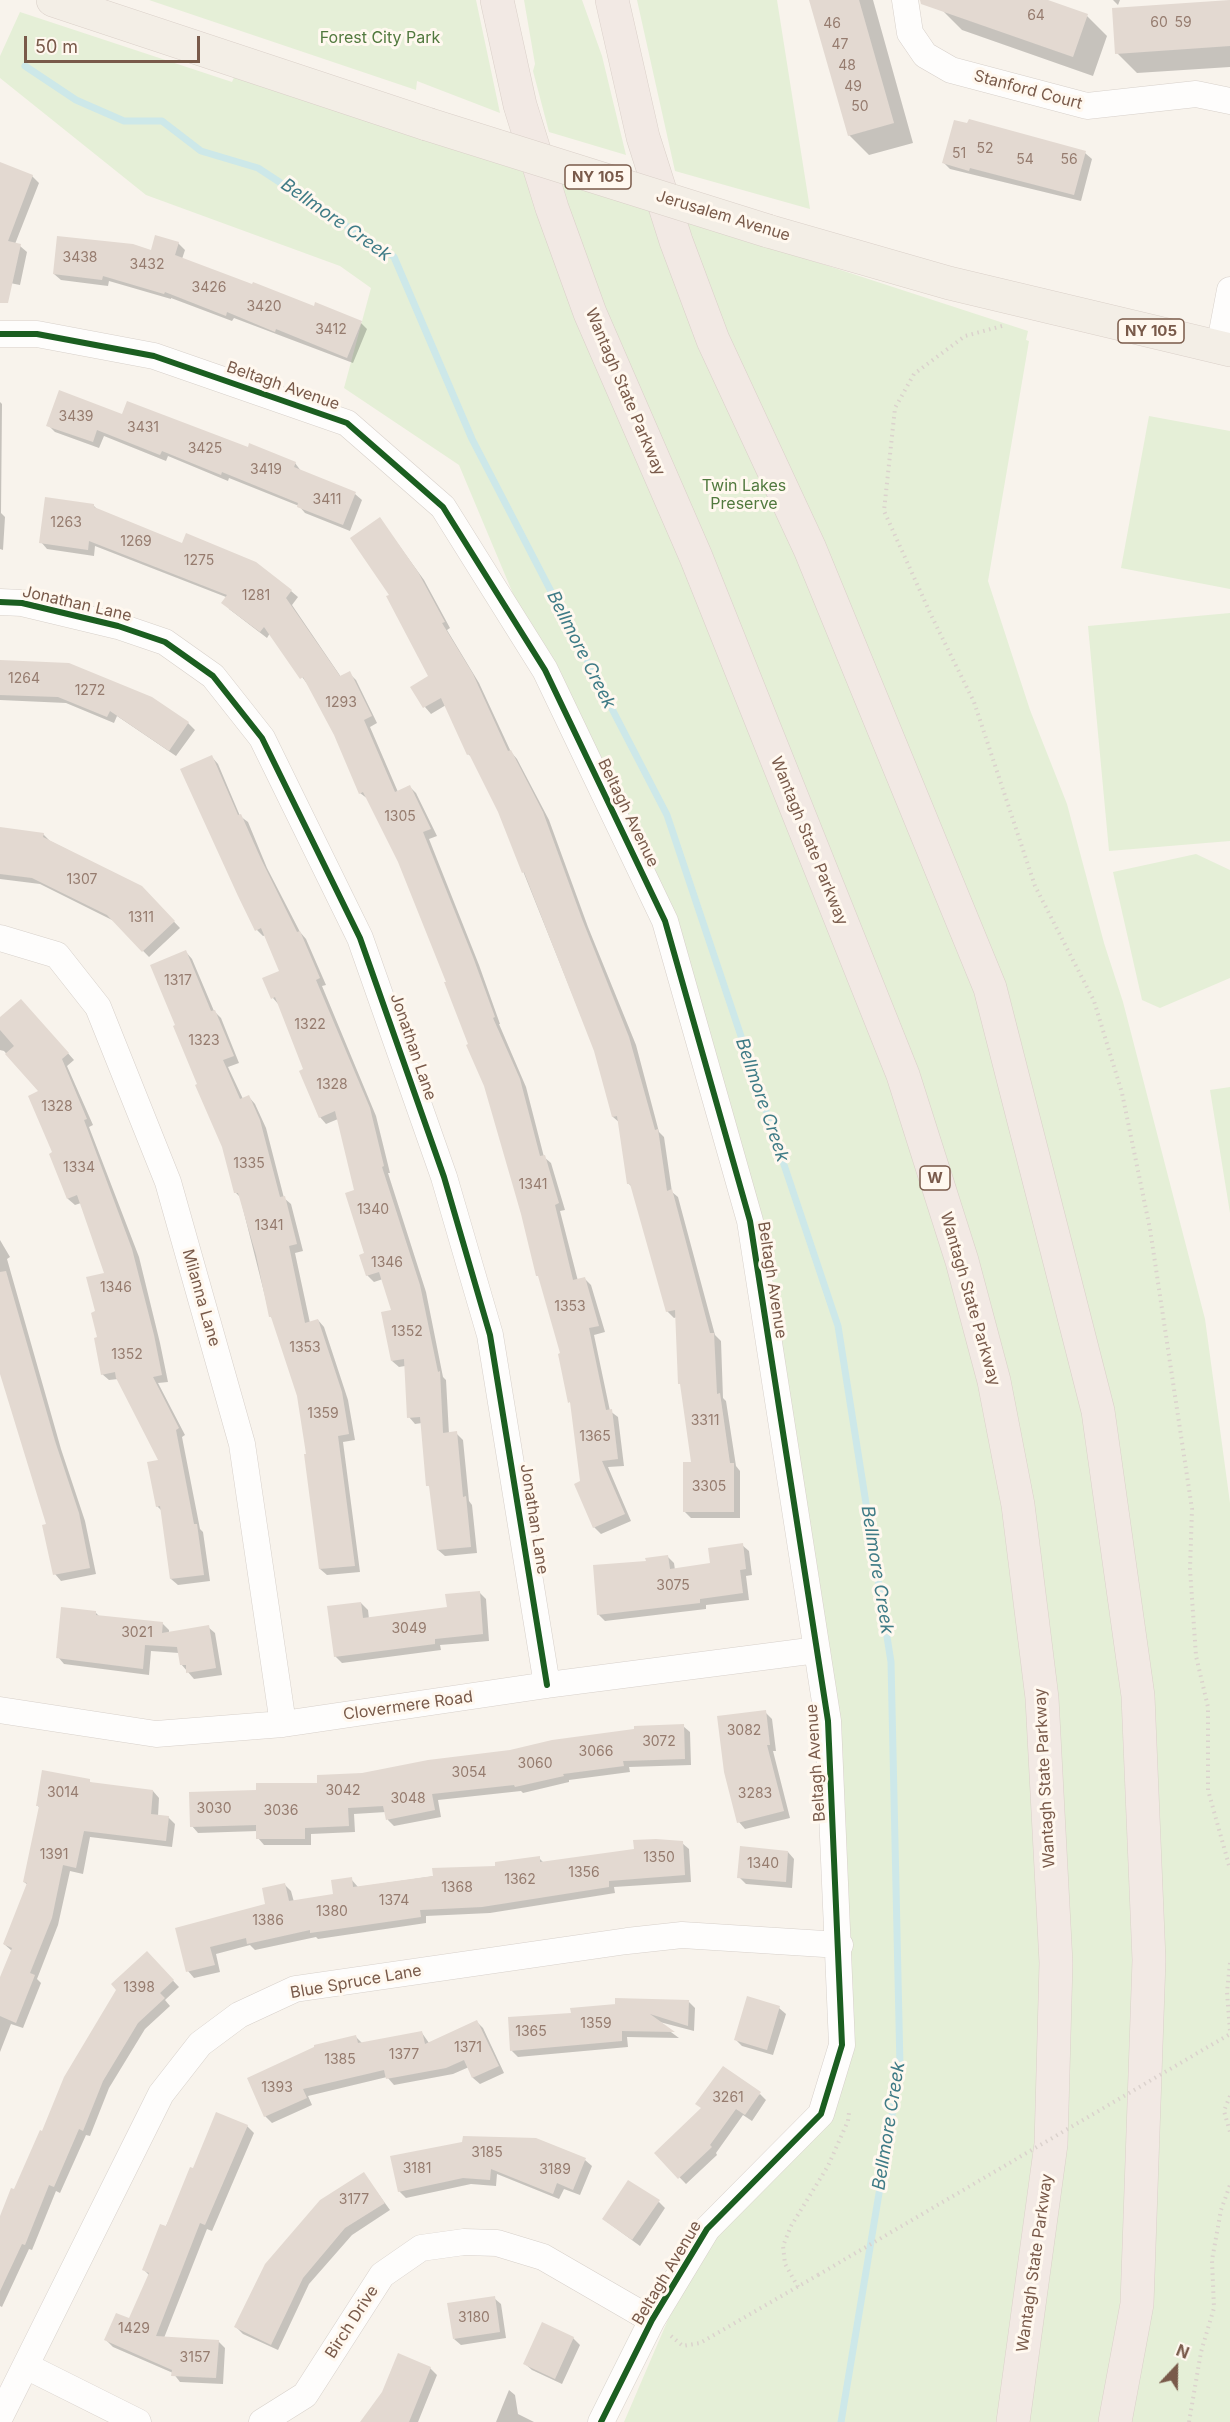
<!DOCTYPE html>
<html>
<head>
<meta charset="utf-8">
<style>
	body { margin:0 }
	#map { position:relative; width:1230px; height:2422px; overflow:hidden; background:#f8f3ec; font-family:Inter,sans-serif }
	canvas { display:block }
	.north { position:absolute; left:1146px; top:2338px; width:60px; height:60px; -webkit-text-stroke:4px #fff8ef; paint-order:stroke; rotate:22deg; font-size:16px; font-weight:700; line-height:24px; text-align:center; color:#795a4a }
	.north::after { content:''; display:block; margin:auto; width:21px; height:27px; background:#795a4a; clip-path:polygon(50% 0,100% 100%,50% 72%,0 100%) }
	.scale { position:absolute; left:24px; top:36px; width:176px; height:27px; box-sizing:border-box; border:3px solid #795a4a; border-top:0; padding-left:8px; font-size:18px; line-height:21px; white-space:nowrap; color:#795a4a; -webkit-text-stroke:4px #fff8ef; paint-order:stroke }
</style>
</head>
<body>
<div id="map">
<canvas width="1230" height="2422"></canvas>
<div class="north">N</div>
<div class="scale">50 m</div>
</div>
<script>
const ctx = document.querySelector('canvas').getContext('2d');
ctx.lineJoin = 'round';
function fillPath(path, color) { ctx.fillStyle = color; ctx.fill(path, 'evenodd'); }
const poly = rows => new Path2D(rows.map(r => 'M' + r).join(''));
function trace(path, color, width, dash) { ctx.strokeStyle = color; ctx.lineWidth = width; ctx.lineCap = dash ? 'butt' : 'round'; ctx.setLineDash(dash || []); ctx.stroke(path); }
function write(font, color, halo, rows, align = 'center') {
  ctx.font = font + ' Inter,sans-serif'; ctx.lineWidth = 6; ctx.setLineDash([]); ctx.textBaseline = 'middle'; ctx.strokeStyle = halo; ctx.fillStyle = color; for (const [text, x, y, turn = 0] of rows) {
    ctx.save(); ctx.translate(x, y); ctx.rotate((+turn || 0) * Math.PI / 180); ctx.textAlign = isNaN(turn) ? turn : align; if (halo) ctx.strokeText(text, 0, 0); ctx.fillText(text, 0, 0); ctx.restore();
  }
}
const green = poly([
	[149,0,476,0,500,113,417,81,416,90],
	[524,0,582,0,602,56,626,155,549,132,533,71,535,64],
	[637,0,777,0,810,209,675,171],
	[20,12,232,82,236,73,1028,331,1026,340,1029,341,988,581,1030,710,1067,804,1104,943,1123,1002,1205,1319,1230,1503,1230,2422,624,2422,707,2229,821,2114,842,2045,828,1721,750,1221,665,921,545,670,459,465,344,388,371,288,340,266,146,195,0,78,0,56],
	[1149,416,1230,431,1230,589,1121,568],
	[1230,613,1230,841,1109,851,1088,626],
	[1196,854,1230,870,1230,978,1160,1008,1142,1000,1113,872],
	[1230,1087,1230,1213,1210,1090]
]);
const shadow = poly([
	[811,0,873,0,913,143,869,155,849,135],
	[946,0,1043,0,1087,16,1107,36,1093,76,962,30,942,10],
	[1113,0,1120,0,1118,5],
	[1230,2,1230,67,1137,73,1117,53],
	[968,125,1085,153,1092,159,1081,201,950,169,943,162],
	[0,164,32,176,39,183,15,244,20,246,27,252,20,285,0,281],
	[178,243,185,250,182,259,314,308,361,323,367,329,353,363,234,318,232,321,171,298,171,299,109,281,108,286,61,280,54,274,152,251],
	[0,402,2,404,1,513,5,517,3,550,0,549],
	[123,416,295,463,301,471,355,494,362,500,350,531,305,513,299,506,229,478,228,481,168,456,166,461,104,436,99,448,55,432,48,425],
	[93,505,99,511,291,591,298,597,292,605,341,677,349,673,356,680,377,723,370,727,398,792,409,786,416,793,437,836,429,839,479,965,500,1024,499,1024,526,1087,544,1157,551,1163,565,1210,560,1211,578,1281,585,1279,591,1285,605,1332,594,1335,610,1411,618,1417,624,1466,608,1467,631,1521,601,1534,594,1527,582,1482,572,1405,570,1402,562,1355,485,1086,448,982,399,862,368,799,360,793,335,734,308,685,270,633,267,638,229,609,226,597,95,546,94,556,47,549,41,542],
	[380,519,424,580,450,628,447,630,479,683,511,752,517,759,549,820,588,927,636,1045,659,1132,664,1137,672,1192,678,1197,715,1335,721,1341,723,1398,726,1401,736,1466,740,1471,740,1518,691,1518,684,1511,693,1464,677,1317,674,1318,667,1311,633,1188,629,1184,620,1123,613,1117,595,1051,499,811,474,759,468,754,446,705,431,714,425,707,430,677,391,596],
	[0,662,188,723,195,730,176,756,117,716,114,723,66,703,0,700],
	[212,757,218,764,240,816,248,822,267,868,300,932,306,939,326,985,322,986,376,1116,390,1173,388,1173,426,1292,443,1377,446,1380,449,1434,456,1433,463,1440,469,1501,472,1505,477,1553,445,1556,438,1550,431,1489,428,1485,422,1423,415,1424,409,1417,405,1366,399,1367,392,1361,393,1311,383,1279,374,1282,367,1275,356,1191,338,1119,326,1124,320,1117,305,1070,279,1005,273,998,281,972,266,935,263,936,257,930],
	[0,829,43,834,50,841,141,887,180,928,149,957,114,921,40,884,0,879],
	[186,952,192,959,214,1011,221,1018,239,1063,228,1067,243,1099,249,1097,255,1104,266,1128,284,1198,291,1204,303,1251,295,1253,310,1323,318,1320,324,1327,348,1400,355,1440,343,1442,360,1572,327,1575,320,1569,308,1455,298,1395,274,1320,270,1316,240,1197,236,1193,224,1147,199,1085],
	[27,1007,74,1060,67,1066,93,1125,89,1127,139,1257,160,1343,168,1382,158,1383,185,1435,182,1437,200,1529,203,1532,210,1581,178,1585,171,1579,162,1511,157,1506,160,1461,118,1379,109,1380,102,1374,97,1312,106,1274,81,1203,75,1205,68,1199,51,1155,54,1153,40,1092,4,1051,0,1050,0,1019],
	[0,1240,10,1257,7,1259,61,1449,85,1521,96,1574,61,1581,55,1574,48,1525,0,1366],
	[742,1545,749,1551,752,1575,746,1576,749,1600,706,1605,706,1609,605,1621,598,1614,667,1556,674,1563,675,1570,712,1565],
	[479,1592,486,1599,489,1641,440,1645,441,1650,342,1663,335,1656,361,1603,368,1610,369,1619,448,1608],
	[96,1613,100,1617,162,1623,169,1630,169,1633,208,1627,215,1633,222,1675,194,1679,181,1664,179,1653,151,1651,149,1675,64,1664,58,1657],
	[765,1712,772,1719,776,1751,773,1751,790,1818,745,1829,739,1822],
	[683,1726,690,1732,691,1765,629,1767,630,1772,569,1780,569,1782,523,1793,521,1791,438,1800,441,1817,394,1826,388,1820,386,1812,354,1814,355,1832,311,1834,311,1845,264,1845,258,1838,258,1831,198,1833,192,1826,257,1792,319,1784,363,1775],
	[89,1781,93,1784,153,1791,159,1798,158,1816,168,1817,175,1824,172,1847,90,1837,83,1874,70,1871,58,1925,37,1979,41,1983,23,2028,11,2024,0,2052,0,1981,12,1951,4,1944,28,1885,24,1882,40,1808,37,1805],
	[682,1843,689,1849,691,1882,614,1887,615,1893,490,1913,426,1916,426,1923,318,1939,316,1937,255,1950,250,1945,216,1954,220,1972,194,1978,188,1971,177,1929,267,1905,285,1885,291,1891,294,1902,335,1896,351,1879,358,1887,497,1867,539,1858,544,1863],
	[788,1852,794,1859,792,1888,746,1884,739,1877],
	[147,1953,179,1987,165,2000,170,2006,145,2029,109,2088,90,2136,86,2135,60,2193,56,2191,32,2250,29,2249,2,2307,0,2306,0,2220,43,2133],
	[688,2001,695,2008,694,2031,656,2021,679,2038,627,2037,628,2047,518,2057,511,2050,572,2015],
	[779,2008,786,2014,773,2055,742,2046,735,2039],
	[477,2022,483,2028,504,2073,480,2084,473,2078,469,2067,453,2074,394,2085,387,2077,308,2096,312,2105,272,2123,265,2116,356,2037,363,2044,422,2033,429,2043],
	[760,2094,766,2100,752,2121,743,2115,716,2153,717,2155,686,2184,656,2153],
	[247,2126,254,2133,212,2231,207,2229,164,2338,218,2341,225,2348,223,2384,180,2382,173,2373,113,2347,106,2340,130,2320,149,2275,144,2270,194,2170],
	[392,2157,585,2160,592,2166,580,2195,564,2189,559,2199,497,2174,496,2186,471,2184,406,2198,399,2191],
	[364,2174,390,2210,352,2235,309,2284,278,2350,243,2334,236,2327],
	[659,2202,665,2208,640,2246,603,2219],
	[494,2298,501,2304,506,2338,461,2345,454,2339],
	[573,2338,580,2345,562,2384,532,2370,525,2364],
	[430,2368,437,2375,418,2422,362,2422],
	[509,2390,515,2395,518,2414,534,2422,496,2422]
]);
const stream = poly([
	[25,66,76,100,124,121,162,121,201,151,258,168,394,257,472,439,667,815,838,1326,891,1662,900,2067,841,2422]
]);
const building = poly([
	[809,0,859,0,894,123,848,136],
	[920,0,1048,0,1088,14,1073,57,921,4],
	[1230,0,1230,46,1115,54,1112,8],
	[969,119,1086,151,1074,195,970,168,969,171,942,163,954,120,967,123],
	[0,162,33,175,8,241,21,244,8,303,0,303],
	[155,235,179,242,175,255,252,284,253,282,314,306,315,302,362,321,347,358,276,329,275,332,227,312,226,316,165,292,164,294,103,276,102,280,53,274,57,236,133,244,151,250],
	[59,390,122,414,127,401,248,447,249,443,296,462,294,467,356,492,343,525,297,507,298,503,222,472,221,475,162,451,160,455,97,430,93,442,46,426],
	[45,497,94,504,94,507,182,543,186,533,256,562,292,590,286,598,340,676,350,671,372,716,364,720,395,792,410,785,431,829,423,832,473,957,495,1017,493,1018,520,1079,540,1156,545,1155,559,1203,555,1205,573,1280,585,1277,599,1326,589,1328,606,1410,612,1409,618,1459,602,1461,625,1514,593,1528,574,1484,580,1481,570,1402,568,1403,558,1354,560,1353,538,1276,536,1276,521,1214,484,1086,466,1045,468,1044,444,982,446,982,398,862,363,792,359,794,334,735,303,677,300,679,264,627,260,632,221,603,227,595,89,541,88,550,39,543],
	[380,517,418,572,445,622,442,623,473,674,508,751,511,750,543,812,582,919,629,1037,655,1130,658,1129,667,1191,672,1189,710,1333,714,1333,717,1394,720,1393,730,1463,734,1463,734,1512,683,1512,683,1462,691,1462,680,1384,678,1384,675,1310,666,1312,630,1184,627,1184,617,1116,612,1117,594,1051,524,872,522,873,498,812,469,754,467,755,441,698,423,708,410,687,428,676,386,596,389,595,350,538],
	[0,660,69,663,152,697,189,722,169,751,110,711,107,717,58,697,0,695],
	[212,755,238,815,241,814,261,859,297,932,300,931,320,978,316,980,370,1108,384,1166,382,1167,420,1285,438,1372,440,1371,443,1433,457,1431,463,1497,466,1496,471,1547,437,1550,429,1486,426,1486,420,1417,407,1418,404,1359,391,1361,381,1312,391,1310,379,1272,366,1276,359,1255,364,1253,345,1193,354,1190,335,1111,319,1118,299,1071,303,1069,275,997,271,999,262,978,279,971,261,928,255,931,238,896,180,769],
	[0,827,44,833,43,837,142,886,175,921,142,952,107,915,32,878,0,874],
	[186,950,211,1011,215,1010,234,1056,223,1060,240,1099,249,1095,260,1120,280,1197,285,1196,297,1244,289,1246,305,1323,318,1319,342,1392,349,1434,338,1436,355,1566,319,1569,304,1454,306,1454,297,1396,271,1317,269,1317,256,1255,238,1193,234,1193,222,1147,195,1085,197,1084,173,1026,175,1025,150,965],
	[21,999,69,1053,62,1059,87,1119,84,1120,132,1249,154,1335,162,1375,153,1377,179,1428,176,1430,194,1524,197,1524,204,1575,170,1579,160,1506,156,1507,147,1462,158,1460,116,1378,115,1372,101,1375,94,1338,97,1337,91,1313,95,1311,86,1277,104,1273,77,1195,67,1199,49,1154,52,1152,28,1096,38,1091,5,1054,14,1046,0,1030,0,1017],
	[6,1271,55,1441,79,1513,90,1568,53,1575,42,1525,46,1524,0,1374,0,1272],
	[743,1543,746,1569,740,1570,743,1593,700,1599,700,1603,597,1615,593,1565,646,1561,645,1558,668,1555,670,1569,710,1563,708,1548],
	[480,1591,483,1634,435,1639,435,1644,334,1657,327,1606,361,1602,363,1618,447,1607,445,1594],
	[61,1607,96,1611,96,1615,163,1622,162,1633,209,1625,216,1668,186,1673,186,1665,180,1665,177,1647,145,1645,143,1669,56,1658],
	[766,1710,770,1745,767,1745,784,1811,737,1823,724,1772,717,1716],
	[684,1724,685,1759,623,1761,624,1766,563,1774,564,1776,515,1787,514,1785,432,1794,435,1810,386,1820,383,1806,348,1808,349,1826,305,1828,305,1839,256,1839,256,1825,190,1827,189,1792,256,1790,256,1783,317,1783,317,1775,362,1773,428,1760,510,1750,552,1740,634,1729,634,1726],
	[42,1770,90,1779,90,1782,153,1790,151,1814,169,1816,166,1841,84,1831,76,1868,63,1865,52,1918,30,1973,35,1975,16,2023,0,2016,0,1977,12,1948,3,1944,27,1883,23,1882,39,1806,36,1806],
	[656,1839,683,1841,685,1875,609,1881,609,1887,482,1907,420,1910,421,1917,310,1933,310,1930,247,1944,246,1938,210,1947,215,1965,186,1972,175,1928,265,1904,262,1888,285,1883,289,1901,333,1894,331,1880,352,1877,353,1887,433,1876,432,1868,495,1866,495,1862,540,1856,540,1862,634,1849,633,1840],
	[740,1846,788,1851,786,1882,737,1878],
	[147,1951,174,1980,160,1993,165,1998,138,2023,103,2081,83,2131,79,2129,54,2187,49,2185,25,2245,22,2244,0,2291,0,2216,11,2188,14,2189,40,2130,42,2131,64,2077,116,1990,111,1984],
	[747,1996,780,2006,767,2050,734,2040],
	[615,1998,689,2000,688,2026,650,2014,675,2032,622,2031,622,2041,510,2051,508,2017,571,2013,570,2008,616,2004,615,2004],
	[477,2020,499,2066,472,2078,464,2060,446,2068,386,2079,384,2070,303,2089,307,2098,264,2117,247,2078,314,2047,314,2045,356,2035,358,2043,422,2031,425,2044],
	[723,2066,761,2092,745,2115,736,2109,710,2145,712,2147,678,2179,654,2153,701,2108,695,2104],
	[216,2112,248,2125,205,2225,200,2223,156,2336,219,2340,216,2378,171,2376,172,2370,104,2340,116,2313,129,2318,149,2273,142,2270,160,2224,166,2226,190,2167,193,2168],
	[463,2136,536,2138,586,2158,573,2190,557,2183,553,2194,491,2169,490,2180,463,2178,398,2192,390,2156,462,2142],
	[364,2172,385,2203,345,2228,303,2278,271,2345,234,2327,265,2264,320,2200],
	[628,2180,660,2200,632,2240,602,2219],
	[495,2296,500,2332,453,2339,447,2303],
	[542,2322,574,2337,555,2379,523,2364],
	[398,2353,431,2367,409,2422,360,2422,382,2392]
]);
const path = poly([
	[1002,326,965,336,914,374,895,408,884,511,931,615,974,702,1035,886,1094,1001,1122,1093,1150,1229,1192,1509,1190,1569,1196,1656,1208,1707,1208,1790,1230,1869],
	[1230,1963,1227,1992,1230,2031],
	[1230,2096,1224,2111,1230,2132],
	[798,2287,785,2264,783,2246,791,2226,828,2166,848,2121,849,2113],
	[671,2336,683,2346,700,2343,818,2275],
	[1189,2422,1201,2352,1214,2308,1212,2260,1221,2210,1230,2185]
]);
const street = poly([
	[905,0,910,33,925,55,951,70,1087,106,1196,94,1230,101],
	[0,334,37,334,154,356,347,423,443,507,545,670,665,921,750,1221,828,1721,842,2045,821,2114,707,2229,652,2320,601,2422],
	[1219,348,1230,290],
	[0,602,22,603,118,626,165,642,213,676,262,738,360,938,444,1177,490,1335,547,1685],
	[0,938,57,955,98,1007,168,1182,242,1444,283,1724],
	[0,1710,156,1734,283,1724,547,1685,817,1650],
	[26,2366,138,2422],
	[0,2417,161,2094,200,2044,239,2015,295,1989,627,1941,682,1935,840,1945],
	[262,2422,305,2395,382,2275,421,2248,464,2242,497,2243,543,2257,652,2320]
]);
const primary = poly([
	[53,0,427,124],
	[768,231,949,283,1230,350]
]);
const highway = poly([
	[497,0,520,105,552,208,590,313,696,557,903,1075,962,1261,994,1381,1018,1505,1042,1698,1056,1963,1051,2144,1013,2422],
	[612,0,643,137,676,241,713,340,810,549,990,988,1098,1411,1138,1696,1149,1960,1137,2304,1115,2422]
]);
const pathBridge = poly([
	[818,2275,1230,2034]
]);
const primaryBridge = poly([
	[427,124,768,231]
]);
const cycleway = poly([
	[0,334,37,334,154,356,347,423,443,507,545,670,665,921,750,1221,828,1721,842,2045,821,2114,707,2229,652,2320,601,2422],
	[0,602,22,603,118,626,165,642,213,676,262,738,360,938,444,1177,490,1335,547,1685]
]);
const numberNames = [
	["64",1036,16],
	["60",1159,23],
	["59",1183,23],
	["46",832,24],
	["47",840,45],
	["48",847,66],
	["49",853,87],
	["50",860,107],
	["52",985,149],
	["51",959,154],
	["54",1025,160],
	["56",1069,160],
	["3438",80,258],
	["3432",147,265],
	["3426",209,288],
	["3420",264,307],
	["3412",331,330],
	["3439",76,417],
	["3431",143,428],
	["3425",205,449],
	["3419",266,470],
	["3411",327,500],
	["1263",66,523],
	["1269",136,542],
	["1275",199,561],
	["1281",256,596],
	["1264",24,679],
	["1272",90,691],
	["1293",341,703],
	["1305",400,817],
	["1307",82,880],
	["1311",141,918],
	["1317",178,981],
	["1322",310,1025],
	["1323",204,1041],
	["1328",332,1085],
	["1328",57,1107],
	["1335",249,1164],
	["1334",79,1168],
	["1341",533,1185],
	["1340",373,1210],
	["1341",269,1226],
	["1346",387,1263],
	["1346",116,1288],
	["1353",570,1307],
	["1352",407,1332],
	["1353",305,1348],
	["1352",127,1355],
	["1359",323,1414],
	["3311",705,1421],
	["1365",595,1437],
	["3305",709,1487],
	["3075",673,1586],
	["3049",409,1629],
	["3021",137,1633],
	["3082",744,1731],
	["3072",659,1742],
	["3066",596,1752],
	["3060",535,1764],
	["3054",469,1773],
	["3042",343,1791],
	["3014",63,1793],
	["3283",755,1794],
	["3048",408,1799],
	["3030",214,1809],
	["3036",281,1811],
	["1391",54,1855],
	["1350",659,1858],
	["1340",763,1864],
	["1356",584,1873],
	["1362",520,1880],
	["1368",457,1888],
	["1374",394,1901],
	["1380",332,1912],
	["1386",268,1921],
	["1398",139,1988],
	["1359",596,2024],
	["1365",531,2032],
	["1371",468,2048],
	["1377",404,2055],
	["1385",340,2060],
	["1393",277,2088],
	["3261",728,2098],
	["3185",487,2153],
	["3181",417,2169],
	["3189",555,2170],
	["3177",354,2200],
	["3180",474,2318],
	["1429",134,2329],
	["3157",195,2358]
];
const shields = [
	[598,177,66],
	[1151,331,66],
	[935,1178,30]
];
const shieldNames = [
	["NY 105",598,177],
	["NY 105",1151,331],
	["W",935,1178]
];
const parkNames = [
	["Forest City Park",380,38],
	["Twin Lakes",744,486],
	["Preserve",744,504]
];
const streetNames = [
	["Stanford Court",1028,90,15],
	["Jerusalem Avenue",723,216,17],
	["Beltagh Avenue",283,386,19],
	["Wantagh State Parkway",625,392,67],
	["Jonathan Lane",77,604,13],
	["Beltagh Avenue",628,813,64],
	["Wantagh State Parkway",809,841,68],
	["Jonathan Lane",413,1047,71],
	["Beltagh Avenue",772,1280,81],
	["Milanna Lane",201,1298,74],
	["Wantagh State Parkway",970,1299,74],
	["Jonathan Lane",534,1519,81],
	["Clovermere Road",408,1706,-8],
	["Beltagh Avenue",816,1763,-94],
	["Wantagh State Parkway",1045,1778,-93],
	["Blue Spruce Lane",356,1982,-10],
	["Wantagh State Parkway",1035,2263,-82],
	["Beltagh Avenue",667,2273,-59],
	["Birch Drive",352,2322,-57]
];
const waterNames = [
	["Bellmore Creek",336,220,35],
	["Bellmore Creek",581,650,63],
	["Bellmore Creek",762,1100,71],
	["Bellmore Creek",877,1570,81],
	["Bellmore Creek",889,2126,-81]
];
fillPath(green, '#e5efd7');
fillPath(shadow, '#0003');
trace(stream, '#cde8e9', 7);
fillPath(building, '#e3d9d1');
trace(street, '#d7d0ca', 27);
trace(primary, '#dad0c9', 34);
trace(highway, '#dad0c9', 34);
trace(path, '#dbd2cd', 4, [1.5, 4.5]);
trace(street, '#fefdfc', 26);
trace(primary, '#f3eee6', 33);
trace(highway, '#f2e9e4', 33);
trace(primaryBridge, '#dad0c9', 34, []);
trace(pathBridge, '#dbd2cd', 4, [1.5, 4.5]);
trace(primaryBridge, '#f3eee6', 33);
trace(cycleway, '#1b5e20', 6);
write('14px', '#967c6f', null, numberNames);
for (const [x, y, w] of shields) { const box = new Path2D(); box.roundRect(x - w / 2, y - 12, w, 24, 4.5); ctx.fillStyle = '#fff8ef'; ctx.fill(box); trace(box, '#795a4a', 1.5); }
write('bold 15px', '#795a4a', null, shieldNames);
write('16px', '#51793e', '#fff8ef', parkNames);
write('16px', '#795a4a', '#fff8ef', streetNames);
write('italic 18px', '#3f7b86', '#fff8ef', waterNames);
</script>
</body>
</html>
